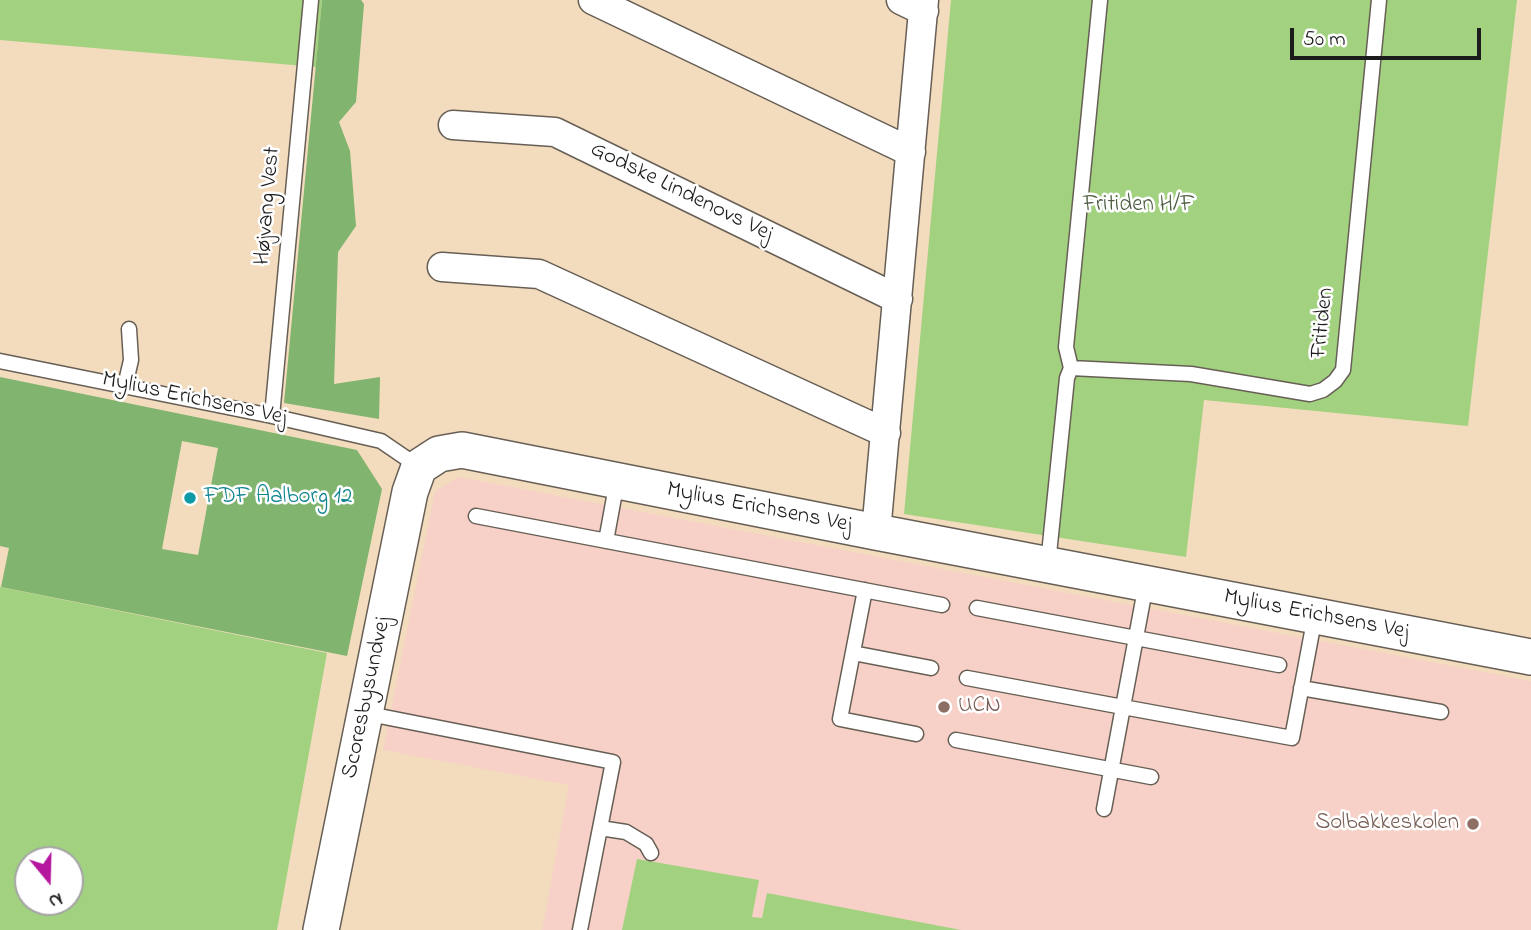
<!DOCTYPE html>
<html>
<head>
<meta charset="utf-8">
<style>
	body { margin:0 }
	#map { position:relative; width:1531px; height:930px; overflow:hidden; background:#f3dcbe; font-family:"Indie Flower",sans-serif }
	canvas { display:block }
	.north { position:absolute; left:14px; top:846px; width:70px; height:70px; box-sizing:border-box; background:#fff; border:2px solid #a4a4a4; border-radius:50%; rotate:161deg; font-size:19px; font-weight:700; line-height:28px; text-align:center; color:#1c1c1c }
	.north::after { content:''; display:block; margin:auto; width:24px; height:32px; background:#b5179e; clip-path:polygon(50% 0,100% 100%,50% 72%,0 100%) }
	.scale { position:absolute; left:1290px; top:28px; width:191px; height:32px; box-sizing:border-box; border:4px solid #1c1c1c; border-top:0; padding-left:9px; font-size:21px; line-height:24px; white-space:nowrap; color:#1c1c1c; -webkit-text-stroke:5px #fff; paint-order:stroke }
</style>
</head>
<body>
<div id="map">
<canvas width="1531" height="930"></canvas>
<div class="north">N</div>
<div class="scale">50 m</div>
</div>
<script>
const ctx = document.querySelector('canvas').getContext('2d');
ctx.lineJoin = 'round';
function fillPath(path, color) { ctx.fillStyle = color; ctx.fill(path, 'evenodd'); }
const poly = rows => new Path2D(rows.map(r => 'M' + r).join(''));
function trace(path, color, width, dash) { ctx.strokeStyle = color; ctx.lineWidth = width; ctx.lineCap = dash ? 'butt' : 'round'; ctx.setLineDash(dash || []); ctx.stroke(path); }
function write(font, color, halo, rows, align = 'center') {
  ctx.font = font + ' "Indie Flower",sans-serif'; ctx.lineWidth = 5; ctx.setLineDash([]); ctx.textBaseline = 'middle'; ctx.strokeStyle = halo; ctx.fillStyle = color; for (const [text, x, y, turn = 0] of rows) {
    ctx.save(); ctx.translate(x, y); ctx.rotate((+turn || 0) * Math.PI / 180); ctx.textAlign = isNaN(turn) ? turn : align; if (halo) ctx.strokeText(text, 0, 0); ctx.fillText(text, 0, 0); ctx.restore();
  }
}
const built = poly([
	[459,477,1531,681,1531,930,542,930,569,785,383,750,435,491]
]);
const green = poly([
	[0,0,322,0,316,67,0,40],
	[951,0,1517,0,1468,426,1204,400,1186,557,904,514],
	[0,587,327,653,277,930,0,930],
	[28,860,70,860,70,902,28,902],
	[637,859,759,880,752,917,762,918,767,893,961,930,622,930]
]);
const forest = poly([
	[322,0,361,0,364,4,356,102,339,122,350,151,356,226,338,252,334,384,380,377,379,419,284,403],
	[0,377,357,450,382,489,347,656,1,587,9,548,0,546],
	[182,441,218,448,198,555,162,549]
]);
const service = poly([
	[0,361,272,416,381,441,419,467],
	[1071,368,1191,374,1310,394,1323,390,1335,381,1343,370,1379,0],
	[125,386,131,360,129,329],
	[272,416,311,0],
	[476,516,942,605],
	[606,541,617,481],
	[1048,564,1067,378,1071,368,1066,347,1100,0],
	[1146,584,1123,707,1292,738,1315,616],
	[865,590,840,719,916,734],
	[977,608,1279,665],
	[853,653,931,668],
	[967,678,1123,707,1104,809],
	[1301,688,1441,712],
	[364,713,613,762,580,930],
	[956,740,1151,777],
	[600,828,626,832,646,844,651,853]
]);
const minor = poly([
	[593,0,911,152],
	[901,0,924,11],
	[453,125,555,132,898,299],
	[442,267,539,274,886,433],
	[876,532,924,0]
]);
const tertiary = poly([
	[321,930,410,492,419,467,439,454,462,450,876,532,1531,657]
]);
const markers = [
	[190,498,7,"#0f9aa8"],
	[944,707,7,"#8d6e63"],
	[1473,824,7,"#8d6e63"]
];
const streetNames = [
	["Godske Lindenovs Vej",681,193,26],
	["Højvang Vest",269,206,-85],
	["Fritiden",1324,323,-84],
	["Mylius Erichsens Vej",194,400,12],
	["Mylius Erichsens Vej",759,509,11],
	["Mylius Erichsens Vej",1316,616,11],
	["Scoresbysundvej",368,698,-78]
];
const parkNames = [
	["Fritiden H/F",1139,206]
];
const cultureNames = [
	["FDF Aalborg 12",204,498]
];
const educationNames = [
	["UCN",958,707],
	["Solbakkeskolen",1459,824,"right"]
];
fillPath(built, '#f7d1c7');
fillPath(green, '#a2d280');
fillPath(forest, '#81b46e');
trace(service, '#675f55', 17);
trace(minor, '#675f55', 31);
trace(tertiary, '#675f55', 38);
trace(service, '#fff', 14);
trace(minor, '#fff', 28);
trace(tertiary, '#fff', 35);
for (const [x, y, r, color] of markers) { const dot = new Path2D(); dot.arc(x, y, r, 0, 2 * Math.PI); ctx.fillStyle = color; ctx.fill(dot); trace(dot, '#fff', 2.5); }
write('23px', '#1c1c1c', '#fff', streetNames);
write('23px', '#4b5c3f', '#fff', parkNames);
write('23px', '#0d838f', '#fff', cultureNames, 'left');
write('23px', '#785e54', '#fff', educationNames, 'left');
</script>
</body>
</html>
